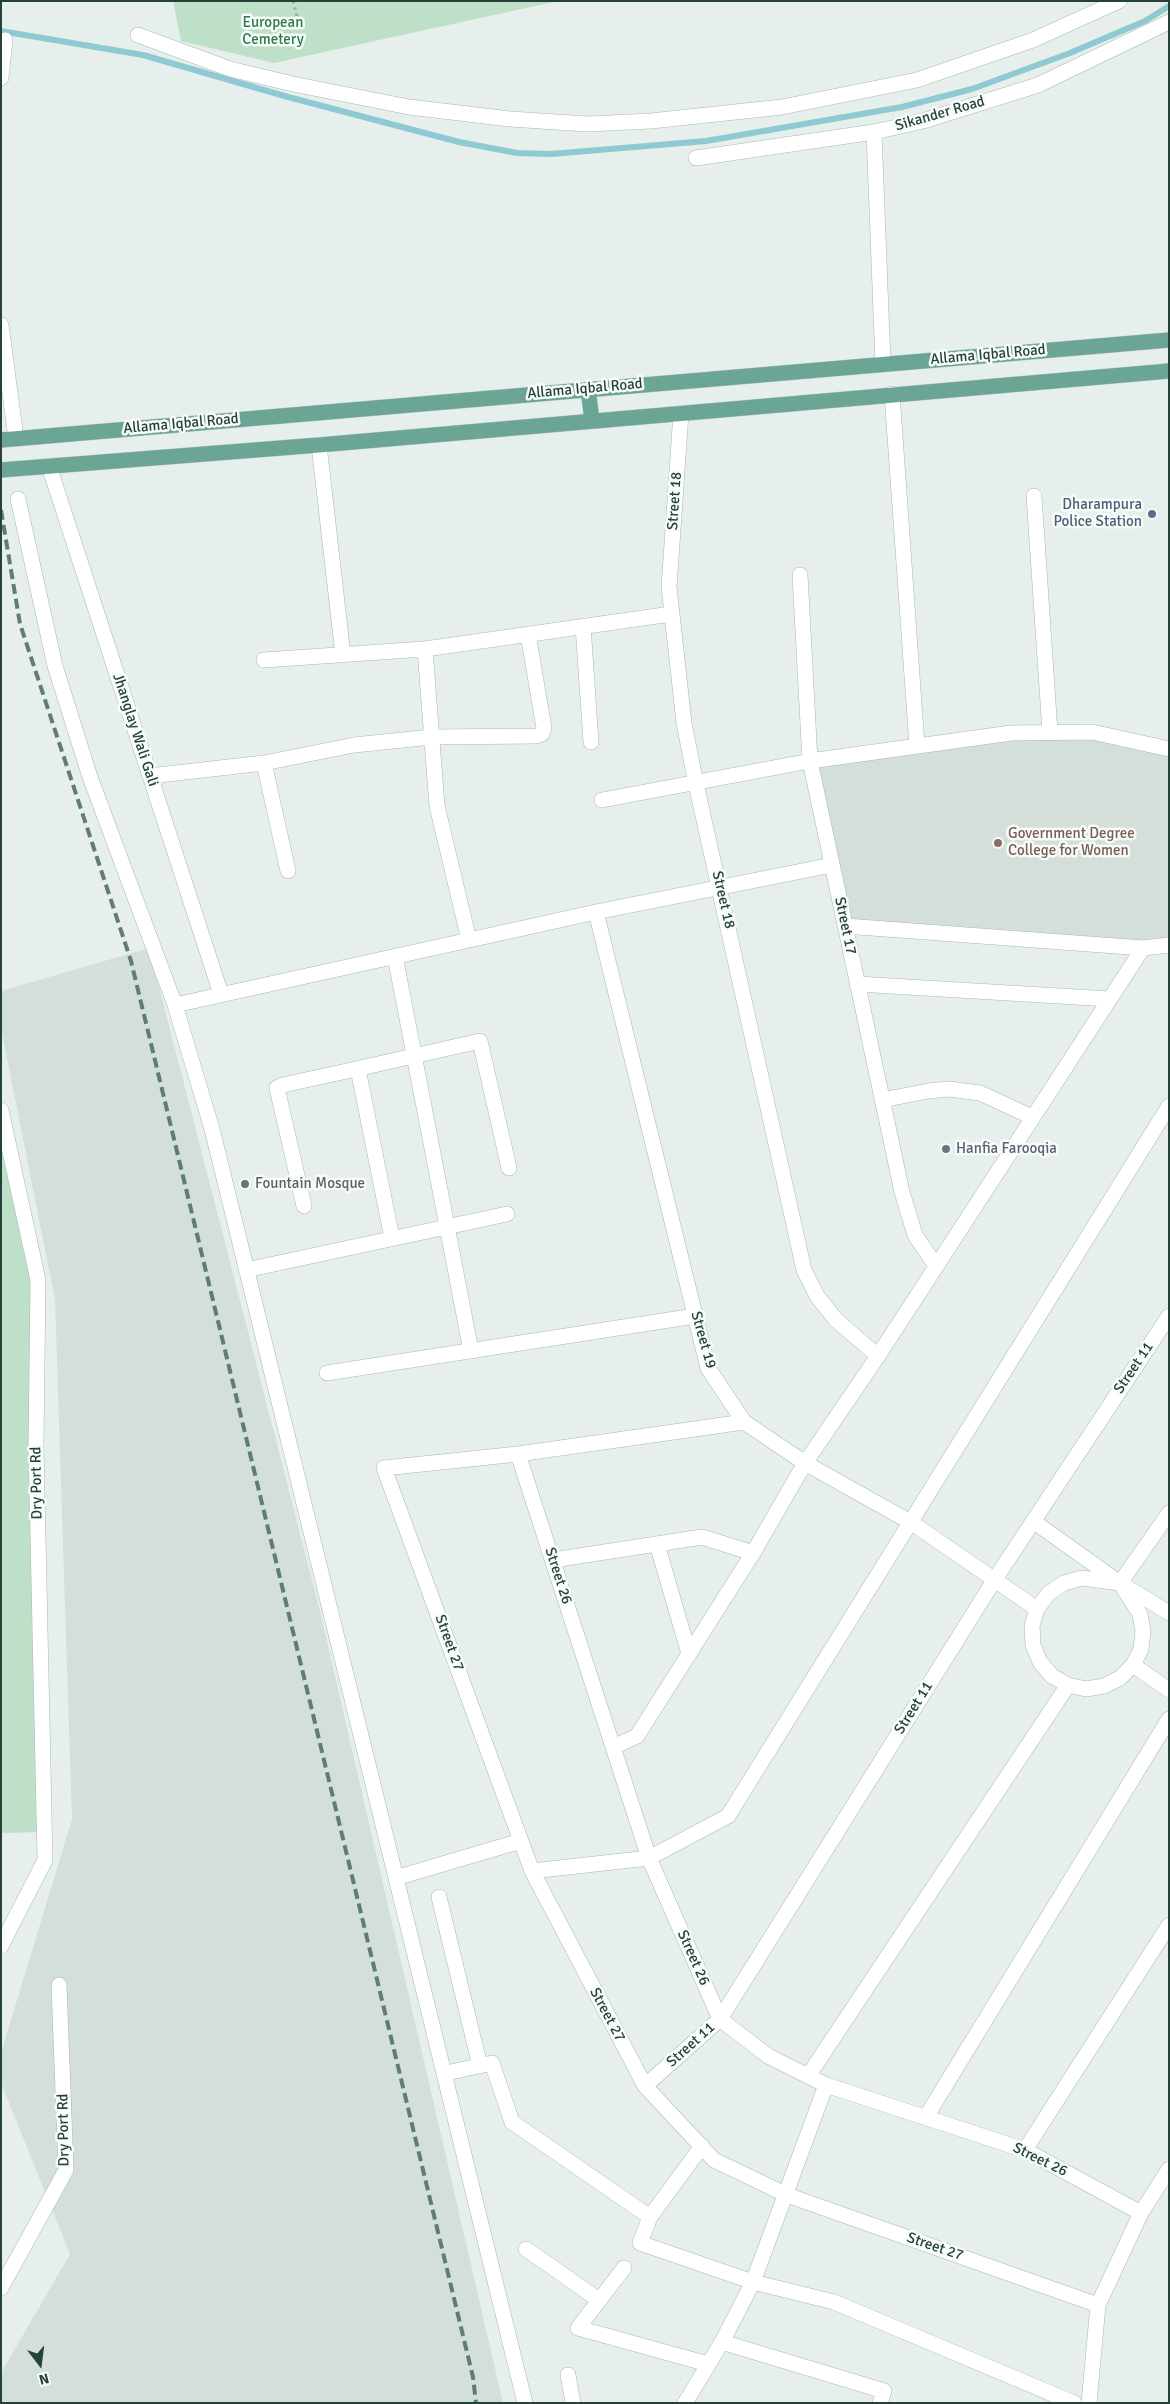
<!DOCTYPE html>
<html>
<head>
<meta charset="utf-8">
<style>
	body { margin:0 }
	#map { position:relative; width:1170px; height:2404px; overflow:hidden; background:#e6efeb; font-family:Signika,sans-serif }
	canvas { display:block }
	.frame { position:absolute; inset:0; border:2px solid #24423a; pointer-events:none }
	.north { position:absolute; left:15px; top:2339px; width:50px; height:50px; -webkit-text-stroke:4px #f7fbf9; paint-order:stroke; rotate:165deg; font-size:14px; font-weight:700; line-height:20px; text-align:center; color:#24423a }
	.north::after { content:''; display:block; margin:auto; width:18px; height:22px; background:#24423a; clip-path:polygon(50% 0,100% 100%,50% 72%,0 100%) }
</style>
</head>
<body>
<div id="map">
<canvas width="1170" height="2404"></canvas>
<div class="frame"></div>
<div class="north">N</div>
</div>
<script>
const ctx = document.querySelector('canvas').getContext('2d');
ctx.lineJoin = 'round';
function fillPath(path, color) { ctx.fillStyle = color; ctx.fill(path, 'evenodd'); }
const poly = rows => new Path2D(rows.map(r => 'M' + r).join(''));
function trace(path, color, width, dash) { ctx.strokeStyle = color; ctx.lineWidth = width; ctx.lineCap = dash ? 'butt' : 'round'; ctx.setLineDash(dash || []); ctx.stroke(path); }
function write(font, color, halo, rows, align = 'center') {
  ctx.font = font + ' Signika,sans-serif'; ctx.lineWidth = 5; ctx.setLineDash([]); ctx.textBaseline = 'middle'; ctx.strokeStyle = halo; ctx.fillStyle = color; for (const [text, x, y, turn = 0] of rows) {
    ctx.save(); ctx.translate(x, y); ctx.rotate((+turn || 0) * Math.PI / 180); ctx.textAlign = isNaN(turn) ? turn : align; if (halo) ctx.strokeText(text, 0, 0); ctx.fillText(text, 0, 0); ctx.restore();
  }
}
const built = poly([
	[1050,732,1169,749,1169,945,845,926,810,761],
	[149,948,320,1611,503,2403,1,2403,1,2373,70,2254,1,2083,1,2053,72,1819,55,1300,1,1028,1,991]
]);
const green = poly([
	[173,1,558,1,274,63,181,41],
	[1,1133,38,1280,45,1832,1,1833]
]);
const stream = poly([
	[1,31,143,55,288,97,459,142,517,153,551,154,706,141,902,107,972,89,1070,53,1145,21,1169,6]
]);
const path = poly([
	[293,1,300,28]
]);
const minor = poly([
	[138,35,230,69,293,84,409,107,510,119,587,124,651,121,782,107,917,80,1033,40,1119,1],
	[1,78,5,40],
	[874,132,883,364],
	[696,158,874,132,923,121,1038,85,1169,22],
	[1,325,16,438],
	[892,394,917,746],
	[681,413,669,587,684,723,696,784,804,1270,817,1296,836,1320,878,1356],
	[319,445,343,655],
	[49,466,221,994],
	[1034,496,1050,732],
	[18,499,55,666,90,777,175,1005],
	[800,575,810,761,902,1192,915,1235,936,1266],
	[583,626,591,742],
	[425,649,437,806,469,940],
	[264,660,425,649,671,614],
	[264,763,288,871],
	[150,776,264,763,354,745,432,737,536,736,542,734,544,728,528,634],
	[602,800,810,761,1011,733,1092,732,1169,749],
	[596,912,708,1368,744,1422,805,1463,912,1523,1037,1609],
	[845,926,1143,948],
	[395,956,471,1351],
	[857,984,1110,999],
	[356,1069,480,1041,509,1168],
	[882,1100,928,1091,949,1089,980,1093,1032,1117],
	[1,1110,38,1280,36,1445,45,1860,1,1946],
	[304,1206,277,1088,283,1085,356,1069,359,1074,392,1238],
	[246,1270,507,1214],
	[327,1373,695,1316],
	[744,1422,518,1454,384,1468,532,1871,645,2086,714,2160,787,2195,1098,2305],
	[518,1454,649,1858,720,2019,768,2056,826,2085,1025,2150,1141,2213],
	[1033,1521,1120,1583,1169,1613],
	[657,1544,689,1654],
	[553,1560,702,1537,753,1553],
	[1082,1578,1120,1583,1140,1614,1143,1631,1141,1649,1133,1665,1120,1678,1104,1686,1086,1689,1068,1685,1052,1676,1040,1662,1033,1645,1032,1626,1037,1609,1048,1594,1064,1583,1082,1578],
	[1120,1583,1169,1513],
	[1133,1665,1169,1690],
	[613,1747,637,1736,753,1553,805,1463,878,1356,1143,948,1169,945],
	[532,1871,649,1858,728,1816,1169,1106],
	[402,1876,521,1841],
	[439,1897,480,2066],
	[451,2072,492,2063,512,2122,650,2217],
	[808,2076,1068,1685],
	[645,2086,720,2019,995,1579,1169,1316],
	[926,2117,1169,1719],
	[702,2146,650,2217,640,2243,753,2282,834,2302,1074,2403],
	[1025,2150,1169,1925],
	[526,2249,599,2300],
	[624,2268,578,2328,708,2364],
	[1,2288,66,2170,59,1985],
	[722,2342,884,2391,880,2403],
	[568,2375,573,2403],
	[525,2403,212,1129,175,1005,596,912,832,865],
	[685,2403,722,2342,753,2282,826,2085],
	[1089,2403,1098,2305,1141,2213,1169,2169]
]);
const major = poly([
	[588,389,592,420],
	[1,440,1169,340],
	[1,470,319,445,1169,371]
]);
const rail = poly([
	[1,510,20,624,131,961,473,2377,476,2403]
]);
const markers = [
	[1152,514,5,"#5c6f8a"],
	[998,843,5,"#8d6e63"],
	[946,1149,5,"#6b7280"],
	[245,1184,5,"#6b7280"]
];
const parkNames = [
	["European",273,23],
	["Cemetery",273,40]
];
const streetNames = [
	["Sikander Road",940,114,-16],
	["Allama Iqbal Road",988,355,-5],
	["Allama Iqbal Road",585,389,-5],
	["Allama Iqbal Road",181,424,-5],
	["Street 18",675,501,-86],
	["Jhanglay Wali Gali",135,730,72],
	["Street 18",723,900,77],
	["Street 17",845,926,78],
	["Street 19",703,1340,74],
	["Street 11",1134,1368,-56],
	["Dry Port Rd",37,1483,-91],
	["Street 26",558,1576,72],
	["Street 27",449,1643,70],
	["Street 11",914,1708,-58],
	["Street 26",693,1958,66],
	["Street 27",607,2015,62],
	["Street 11",691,2045,-42],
	["Dry Port Rd",64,2130,-91],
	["Street 26",1040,2160,26],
	["Street 27",935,2247,19]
];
const serviceNames = [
	["Dharampura",1142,505],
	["Police Station",1142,522]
];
const educationNames = [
	["Government Degree",1008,834],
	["College for Women",1008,851]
];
const worshipNames = [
	["Hanfia Farooqia",956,1149],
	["Fountain Mosque",255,1184]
];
fillPath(built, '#d4dfda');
fillPath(green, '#bfe0c8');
trace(stream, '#8ec9d4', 6);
trace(minor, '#a8b8b2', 16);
trace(major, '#c2cac8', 16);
trace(path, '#86b3a5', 3, [2.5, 4]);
trace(minor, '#fff', 15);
trace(major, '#6aa596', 15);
trace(rail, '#5f7d75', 4, [10, 5]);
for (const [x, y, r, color] of markers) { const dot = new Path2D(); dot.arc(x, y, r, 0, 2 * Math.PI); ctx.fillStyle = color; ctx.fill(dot); trace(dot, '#f7fbf9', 2); }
write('15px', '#2d7a4b', '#f7fbf9', parkNames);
write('15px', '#24423a', '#f7fbf9', streetNames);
write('15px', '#4e5e75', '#f7fbf9', serviceNames, 'right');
write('15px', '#785e54', '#f7fbf9', educationNames, 'left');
write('15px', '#5b616d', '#f7fbf9', worshipNames, 'left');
</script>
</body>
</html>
